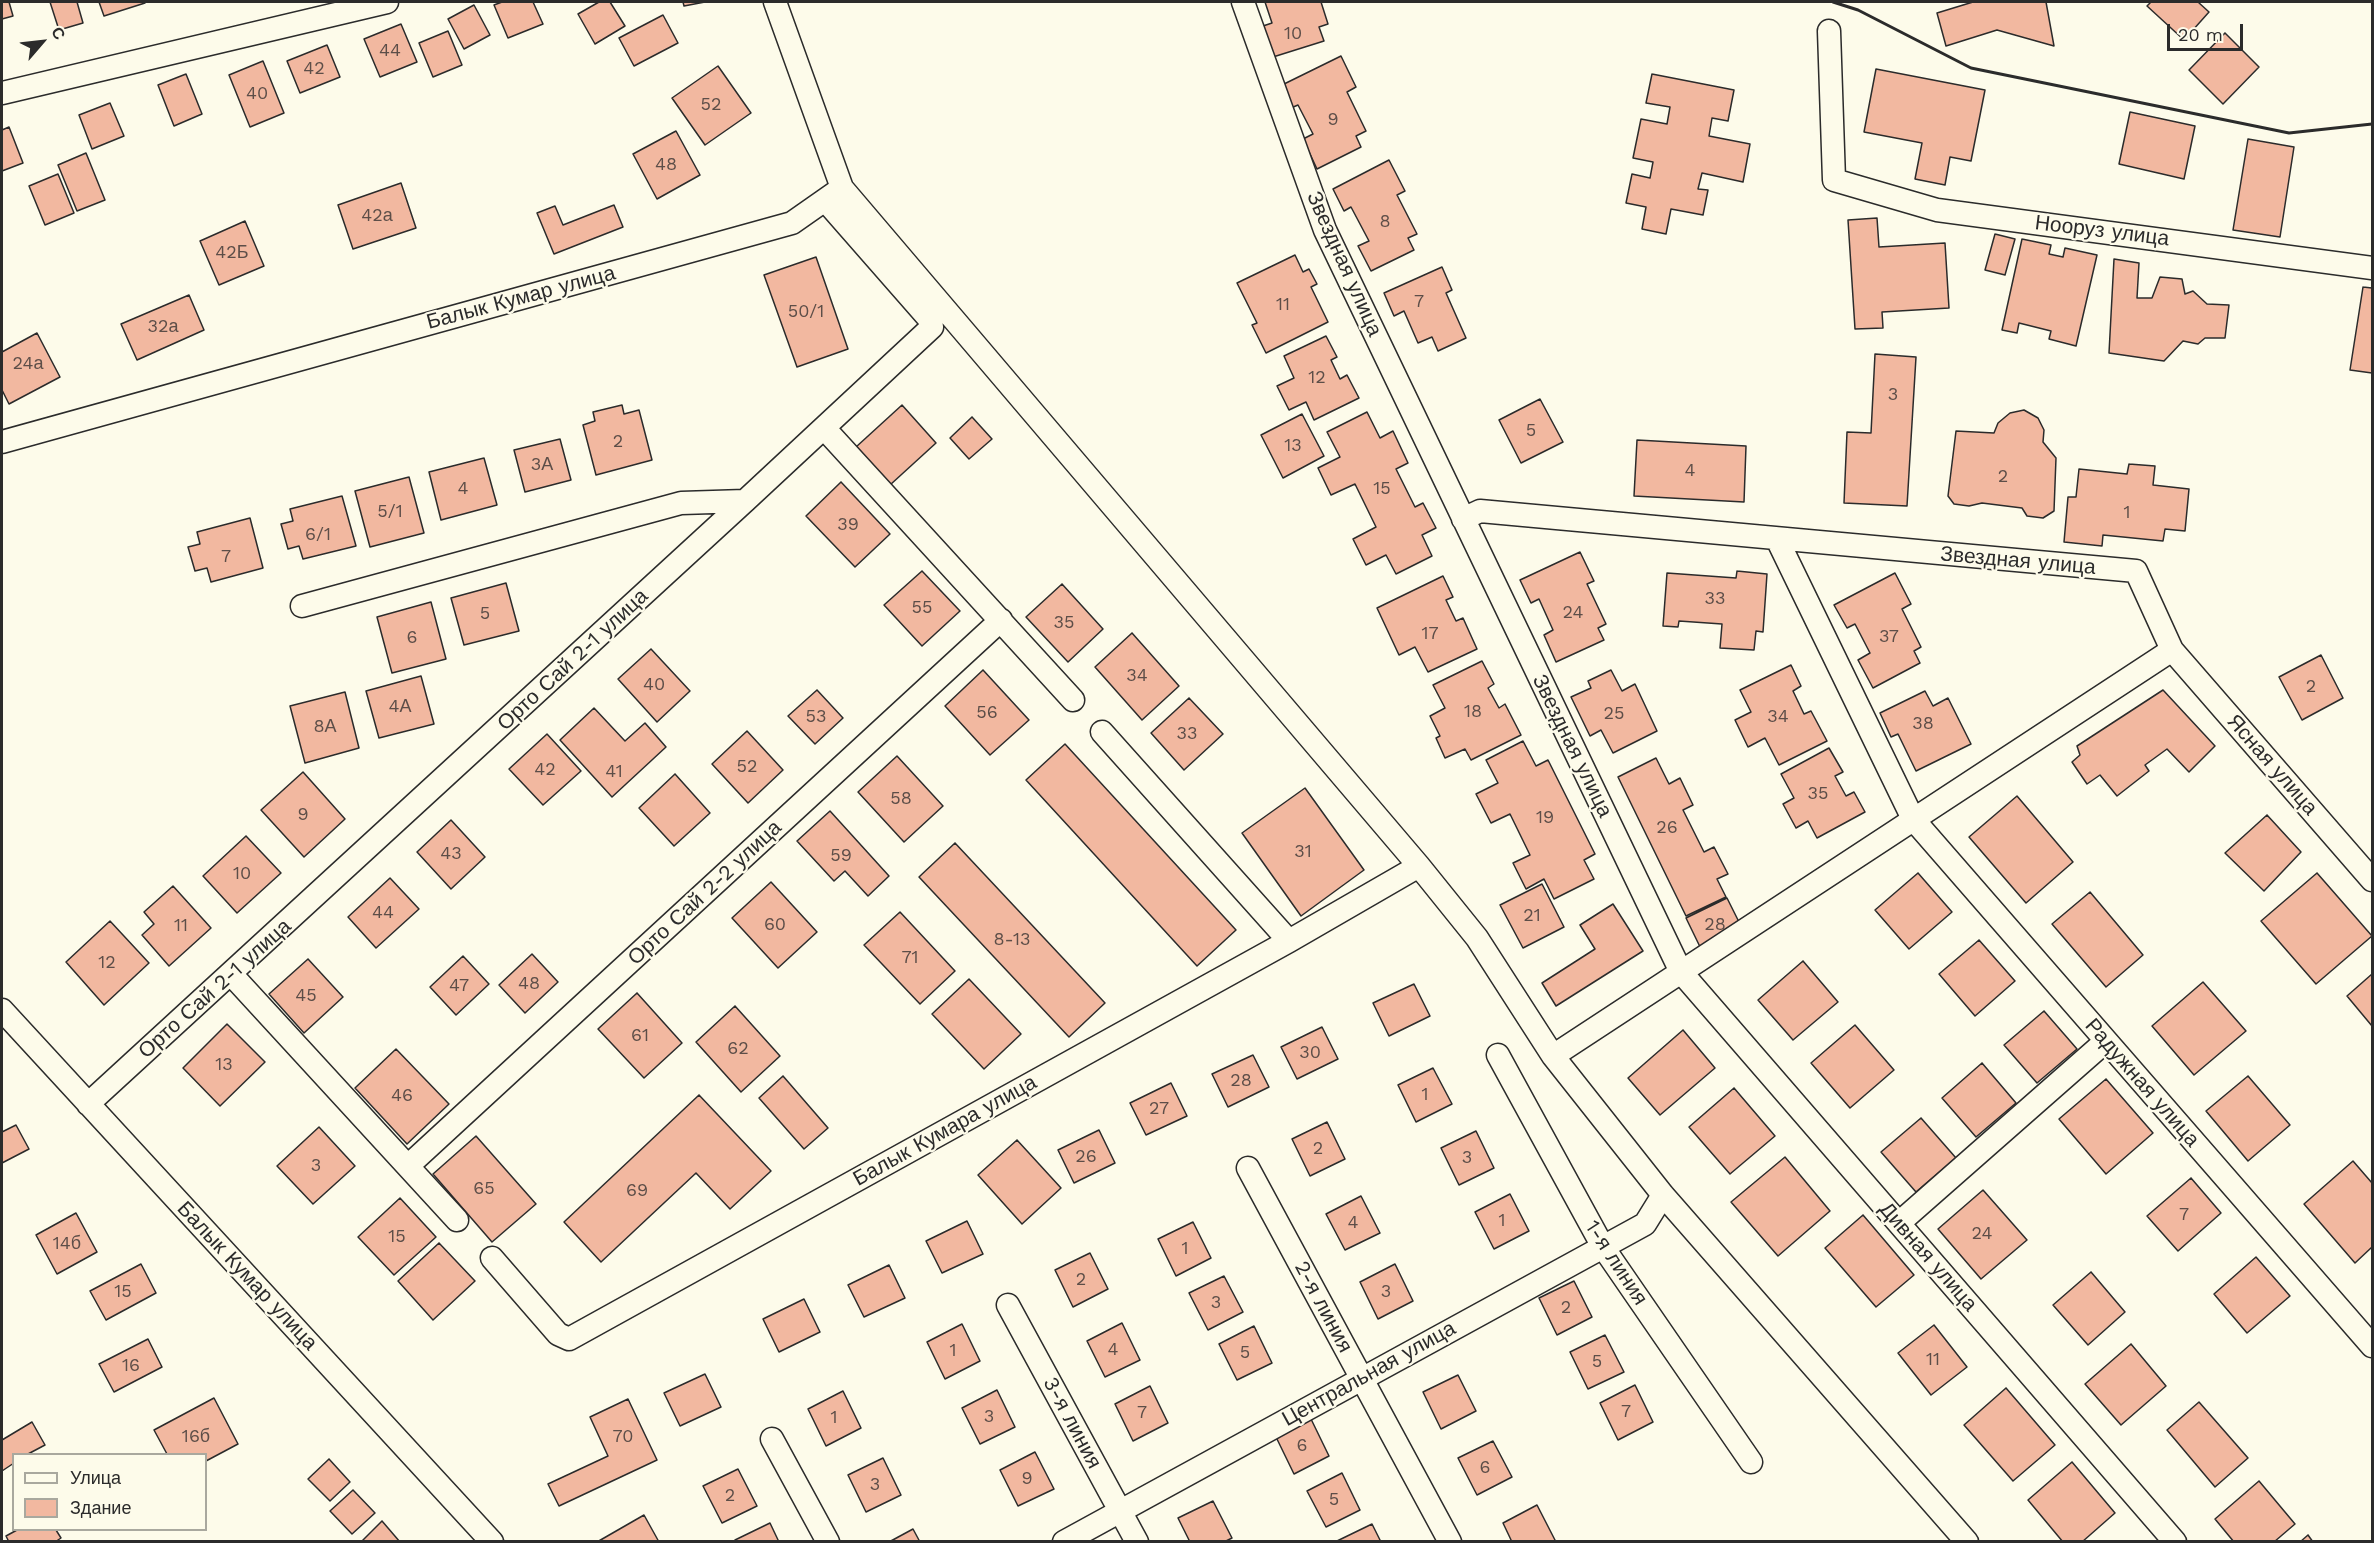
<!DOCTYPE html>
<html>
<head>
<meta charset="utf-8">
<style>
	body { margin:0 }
	#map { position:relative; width:2374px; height:1543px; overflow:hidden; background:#fdfbea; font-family:"Work Sans",sans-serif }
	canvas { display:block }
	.frame { position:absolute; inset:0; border:3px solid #2b2b2b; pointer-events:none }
	.legend { position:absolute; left:12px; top:1453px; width:195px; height:78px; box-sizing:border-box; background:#fdfbea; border:2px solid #a9a89e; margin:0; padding:8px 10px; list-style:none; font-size:18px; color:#2b2b2b }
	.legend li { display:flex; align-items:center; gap:12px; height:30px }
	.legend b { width:30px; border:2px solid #a9a89e }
	.north { position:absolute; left:12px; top:12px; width:60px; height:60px; -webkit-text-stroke:4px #fdfbea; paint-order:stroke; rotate:62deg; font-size:16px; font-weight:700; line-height:24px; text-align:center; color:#2b2b2b }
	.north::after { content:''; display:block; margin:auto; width:21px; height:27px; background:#2b2b2b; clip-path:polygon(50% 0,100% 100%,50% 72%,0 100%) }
	.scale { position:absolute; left:2167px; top:24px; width:76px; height:27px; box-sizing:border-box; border:3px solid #2b2b2b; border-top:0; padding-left:8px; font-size:18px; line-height:21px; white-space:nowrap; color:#2b2b2b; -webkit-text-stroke:4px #fdfbea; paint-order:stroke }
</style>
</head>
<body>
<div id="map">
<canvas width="2374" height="1543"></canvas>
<div class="frame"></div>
<ul class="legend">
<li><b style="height:8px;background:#fdfbea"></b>Улица</li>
<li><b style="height:16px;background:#f2b8a0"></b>Здание</li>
</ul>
<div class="north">С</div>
<div class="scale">20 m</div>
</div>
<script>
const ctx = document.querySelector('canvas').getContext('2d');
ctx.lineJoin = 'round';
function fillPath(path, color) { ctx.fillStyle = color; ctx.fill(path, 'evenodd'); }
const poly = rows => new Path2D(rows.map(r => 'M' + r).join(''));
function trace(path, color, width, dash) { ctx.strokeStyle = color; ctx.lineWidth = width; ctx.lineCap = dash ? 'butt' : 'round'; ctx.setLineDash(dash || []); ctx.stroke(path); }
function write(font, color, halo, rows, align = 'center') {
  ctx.font = font + ' "Work Sans",sans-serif'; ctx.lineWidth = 4.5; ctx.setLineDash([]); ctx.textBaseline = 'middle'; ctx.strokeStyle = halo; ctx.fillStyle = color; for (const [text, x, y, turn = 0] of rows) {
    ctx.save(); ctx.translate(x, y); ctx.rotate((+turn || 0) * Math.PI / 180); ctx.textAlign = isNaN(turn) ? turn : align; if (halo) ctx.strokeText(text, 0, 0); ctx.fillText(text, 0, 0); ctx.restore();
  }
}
const building = poly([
	[2,2,9,2,13,16,2,19,2,2],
	[50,2,77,2,83,23,59,30,50,2],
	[99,2,144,2,145,3,104,16,99,2],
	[502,2,533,2,543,24,508,38,494,5,502,2],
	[599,2,610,2,625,26,595,44,578,14,599,2],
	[683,2,705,2,684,6,683,2],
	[1265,2,1321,2,1328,24,1319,27,1324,41,1273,57,1263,26,1272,23,1265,2],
	[1973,2,2046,2,2054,46,1997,30,1946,46,1937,13,1973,2],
	[2151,2,2198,2,2209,12,2184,40,2147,6,2151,2],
	[474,5,490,35,464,49,448,19,474,5],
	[663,15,678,43,634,66,619,38,663,15],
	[401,24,417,62,380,77,364,39,401,24],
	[448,31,462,65,433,77,419,43,448,31],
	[2225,33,2259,67,2223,104,2189,70,2225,33],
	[327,45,340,77,300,93,287,61,327,45],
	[1341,56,1356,87,1347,92,1366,131,1356,136,1361,147,1317,169,1303,139,1313,134,1298,105,1291,108,1280,86,1341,56],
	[263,61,284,113,250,127,229,75,263,61],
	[718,66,751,113,705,145,672,98,718,66],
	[1876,69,1985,90,1971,161,1950,157,1945,185,1915,179,1922,143,1864,132,1876,69],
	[186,74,202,114,174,126,158,85,186,74],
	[1652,74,1734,90,1728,121,1712,118,1709,136,1750,144,1743,182,1702,173,1698,189,1708,190,1703,215,1671,209,1666,234,1642,229,1646,207,1626,203,1632,174,1650,178,1653,162,1633,158,1641,119,1667,124,1670,107,1646,103,1652,74],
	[110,103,124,136,92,149,79,115,110,103],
	[2130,112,2195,126,2184,179,2119,164,2130,112],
	[9,127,23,163,2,171,2,130,9,127],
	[676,131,700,175,657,199,633,154,676,131],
	[2248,139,2294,147,2280,237,2233,230,2248,139],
	[86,153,105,200,77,211,58,165,86,153],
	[1389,160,1405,191,1397,195,1417,234,1408,238,1414,250,1371,271,1358,246,1369,241,1351,207,1344,211,1333,189,1389,160],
	[58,174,74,213,45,225,29,186,58,174],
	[401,183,416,228,353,249,338,205,401,183],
	[614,205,623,227,554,254,537,213,555,206,563,225,614,205],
	[1877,218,1879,247,1945,243,1949,308,1882,312,1883,328,1855,329,1848,220,1877,218],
	[245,221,264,266,219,285,200,241,245,221],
	[1995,234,2015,239,2005,275,1985,270,1995,234],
	[2022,239,2051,245,2049,254,2063,257,2065,248,2097,255,2076,346,2049,339,2051,331,2019,323,2017,333,2002,330,2022,239],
	[1295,255,1303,272,1309,269,1317,284,1311,287,1328,322,1266,353,1252,325,1257,323,1237,283,1295,255],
	[816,257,848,349,797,367,764,275,816,257],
	[2114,259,2139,263,2137,298,2152,298,2160,277,2182,279,2185,294,2193,291,2207,304,2229,305,2225,338,2205,338,2198,344,2183,341,2164,361,2109,353,2114,259],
	[1442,267,1452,290,1446,293,1466,338,1438,351,1432,337,1418,343,1404,311,1394,316,1384,293,1442,267],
	[2363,287,2372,288,2372,373,2350,370,2363,287],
	[189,295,204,330,137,360,121,324,189,295],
	[37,333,60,377,9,404,2,390,2,352,37,333],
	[1326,336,1337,357,1331,360,1340,379,1347,375,1359,398,1314,420,1306,402,1289,410,1277,386,1294,378,1284,356,1326,336],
	[1875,354,1916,357,1907,506,1844,503,1847,432,1871,433,1875,354],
	[1540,399,1563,442,1521,463,1499,420,1540,399],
	[622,405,624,414,639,410,652,460,596,475,583,425,595,421,593,412,622,405],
	[902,405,936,443,890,485,856,447,902,405],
	[2024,410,2038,418,2044,430,2043,442,2056,458,2054,511,2043,518,2027,516,2022,508,1982,503,1969,506,1954,504,1948,496,1956,431,1994,433,1998,423,2010,413,2024,410],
	[1367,412,1380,438,1393,431,1408,463,1396,469,1415,507,1423,503,1436,528,1422,535,1432,556,1396,574,1386,555,1366,565,1353,539,1376,527,1355,484,1331,495,1318,468,1340,457,1327,432,1367,412],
	[1302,414,1324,456,1283,478,1261,435,1302,414],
	[972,417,992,439,969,459,950,438,972,417],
	[560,439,571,480,525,492,514,450,560,439],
	[1637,440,1746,446,1744,502,1634,496,1637,440],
	[484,458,497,505,441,520,429,472,484,458],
	[2129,464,2155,466,2153,485,2189,489,2185,531,2165,529,2163,541,2103,535,2102,546,2064,542,2068,497,2076,497,2079,469,2127,474,2129,464],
	[409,477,424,533,370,547,355,491,409,477],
	[841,482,890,534,855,567,806,516,841,482],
	[342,496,356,546,303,559,299,546,288,549,281,524,293,521,290,509,342,496],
	[250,518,263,568,211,582,207,568,195,571,188,547,200,544,197,532,250,518],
	[1580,552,1594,581,1587,584,1606,624,1598,628,1604,640,1556,662,1544,635,1553,630,1539,599,1531,603,1520,580,1580,552],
	[922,571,960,611,922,646,884,605,922,571],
	[1737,571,1767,574,1763,632,1756,631,1754,650,1720,648,1722,624,1679,621,1678,627,1663,626,1667,573,1736,578,1737,571],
	[1895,573,1911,604,1902,609,1921,647,1914,651,1920,663,1873,688,1858,660,1870,653,1855,624,1847,628,1834,605,1895,573],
	[1443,576,1453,597,1446,600,1456,621,1463,618,1477,649,1428,672,1415,647,1399,655,1377,608,1443,576],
	[506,583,519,631,464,645,451,598,506,583],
	[1062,584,1103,629,1068,662,1026,617,1062,584],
	[431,602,446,659,392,673,377,617,431,602],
	[1132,633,1179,686,1142,720,1095,667,1132,633],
	[651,649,690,691,657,722,618,679,651,649],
	[2321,655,2343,698,2302,720,2279,677,2321,655],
	[1482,661,1494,684,1488,688,1499,708,1505,704,1521,735,1471,760,1465,749,1445,758,1436,738,1440,736,1430,716,1445,708,1433,685,1482,661],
	[1791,665,1801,686,1793,691,1804,714,1811,711,1827,741,1779,765,1765,738,1748,747,1735,720,1751,712,1740,690,1791,665],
	[983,670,1029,720,990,755,945,706,983,670],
	[1611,670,1622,691,1635,684,1657,731,1613,753,1601,730,1590,736,1571,697,1591,688,1588,681,1611,670],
	[421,676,434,724,379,738,366,691,421,676],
	[817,690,843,718,815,744,788,716,817,690],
	[2163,690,2215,746,2189,772,2167,749,2145,765,2149,771,2117,796,2100,775,2087,784,2072,762,2080,755,2077,746,2163,690],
	[1925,691,1933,706,1948,698,1971,744,1916,771,1898,734,1891,737,1880,713,1925,691],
	[345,692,359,748,305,763,290,706,345,692],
	[1189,698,1223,734,1184,770,1151,733,1189,698],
	[594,708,625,741,645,723,666,747,612,797,560,740,594,708],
	[747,731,783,770,748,803,712,764,747,731],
	[547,734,581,771,543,805,509,769,547,734],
	[1523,741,1536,766,1548,760,1595,854,1584,860,1594,879,1554,899,1544,879,1526,889,1513,863,1530,855,1510,814,1491,823,1476,794,1498,783,1486,760,1523,741],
	[1065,744,1236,930,1197,966,1026,780,1065,744],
	[1829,748,1843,772,1835,776,1846,796,1854,792,1865,812,1817,838,1808,821,1796,828,1783,804,1794,798,1781,774,1829,748],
	[897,756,943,806,904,842,858,792,897,756],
	[1656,758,1669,784,1680,778,1693,805,1683,810,1704,852,1714,847,1728,874,1717,879,1726,897,1686,916,1618,777,1656,758],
	[303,772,345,819,304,857,261,810,303,772],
	[675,774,710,813,674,846,639,808,675,774],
	[1305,788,1364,870,1301,916,1242,833,1305,788],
	[2017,796,2073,862,2026,903,1969,837,2017,796],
	[830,811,889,876,868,896,845,871,834,881,797,841,830,811],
	[2267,815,2301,852,2264,891,2225,853,2267,815],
	[451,820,485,857,451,889,417,852,451,820],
	[246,836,281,873,237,913,203,876,246,836],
	[955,843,1105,1003,1069,1037,919,877,955,843],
	[1918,873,1952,912,1909,949,1875,910,1918,873],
	[2317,873,2372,936,2316,984,2261,921,2317,873],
	[390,878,419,909,376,948,348,917,390,878],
	[771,882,817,932,778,968,732,918,771,882],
	[1542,884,1564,927,1523,948,1500,905,1542,884],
	[173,886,211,928,169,966,142,935,154,924,144,912,173,886],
	[2090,892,2143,955,2106,987,2052,924,2090,892],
	[1727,898,1744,932,1703,953,1686,918,1727,898],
	[1613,904,1643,951,1556,1006,1542,983,1595,949,1580,925,1613,904],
	[900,912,955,971,920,1004,864,945,900,912],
	[110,921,149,963,104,1005,66,962,110,921],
	[1979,940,2015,981,1975,1016,1939,974,1979,940],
	[532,954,558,982,525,1013,499,985,532,954],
	[463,956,489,984,456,1015,430,987,463,956],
	[308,959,343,997,304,1033,269,994,308,959],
	[1803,961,1838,1002,1793,1040,1758,1000,1803,961],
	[2372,974,2372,1026,2347,996,2372,974],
	[969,979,1021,1034,984,1069,932,1014,969,979],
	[2203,982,2246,1031,2194,1075,2152,1026,2203,982],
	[1414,984,1430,1016,1389,1036,1373,1003,1414,984],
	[637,993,682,1043,644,1078,598,1029,637,993],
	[735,1006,780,1056,741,1092,696,1042,735,1006],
	[2044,1011,2077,1049,2037,1083,2004,1045,2044,1011],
	[227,1024,265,1062,220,1106,183,1068,227,1024],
	[1855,1025,1894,1070,1850,1108,1811,1063,1855,1025],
	[1322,1027,1338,1059,1297,1079,1281,1047,1322,1027],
	[1683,1030,1715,1068,1660,1115,1628,1078,1683,1030],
	[396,1049,449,1104,407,1144,355,1088,396,1049],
	[1253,1055,1269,1087,1228,1107,1212,1074,1253,1055],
	[1982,1063,2016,1103,1976,1137,1942,1098,1982,1063],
	[1433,1068,1452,1104,1416,1122,1398,1085,1433,1068],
	[783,1076,828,1128,804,1149,759,1098,783,1076],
	[2248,1076,2290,1125,2248,1161,2206,1111,2248,1076],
	[2106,1079,2153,1133,2106,1174,2059,1119,2106,1079],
	[1171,1083,1187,1116,1146,1135,1130,1103,1171,1083],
	[1734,1088,1775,1136,1730,1174,1689,1127,1734,1088],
	[699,1095,771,1171,730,1209,696,1173,601,1262,564,1222,699,1095],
	[1921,1118,1956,1158,1916,1192,1881,1152,1921,1118],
	[1327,1122,1345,1159,1310,1176,1292,1139,1327,1122],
	[16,1125,29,1149,2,1163,2,1132,16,1125],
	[319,1127,355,1166,313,1204,277,1166,319,1127],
	[1099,1130,1115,1163,1074,1183,1058,1150,1099,1130],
	[1476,1131,1494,1168,1459,1185,1441,1148,1476,1131],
	[476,1136,536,1204,492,1242,433,1174,476,1136],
	[1017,1140,1061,1188,1022,1224,978,1175,1017,1140],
	[1785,1157,1830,1211,1778,1256,1731,1202,1785,1157],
	[2353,1161,2372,1183,2372,1247,2355,1263,2304,1204,2353,1161],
	[2191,1178,2221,1213,2178,1251,2147,1216,2191,1178],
	[1983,1190,2027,1240,1981,1279,1938,1229,1983,1190],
	[1510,1194,1529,1231,1494,1249,1475,1212,1510,1194],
	[1361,1196,1380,1233,1345,1250,1326,1214,1361,1196],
	[400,1198,436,1237,394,1275,358,1237,400,1198],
	[76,1213,97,1252,57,1274,36,1235,76,1213],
	[1863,1215,1914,1275,1876,1307,1825,1248,1863,1215],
	[967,1221,983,1254,942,1273,926,1241,967,1221],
	[1193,1222,1211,1258,1176,1276,1158,1239,1193,1222],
	[439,1243,475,1281,433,1320,398,1281,439,1243],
	[1090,1253,1108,1289,1073,1307,1055,1270,1090,1253],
	[2256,1257,2290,1296,2247,1333,2214,1294,2256,1257],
	[141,1264,156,1293,106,1320,90,1291,141,1264],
	[1395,1264,1413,1301,1378,1319,1360,1282,1395,1264],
	[889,1265,905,1298,864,1317,848,1285,889,1265],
	[2091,1272,2125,1312,2088,1345,2053,1305,2091,1272],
	[1224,1276,1243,1312,1208,1330,1189,1293,1224,1276],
	[1574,1281,1592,1317,1557,1335,1539,1298,1574,1281],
	[804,1299,820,1332,779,1352,763,1319,804,1299],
	[1122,1323,1140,1360,1105,1377,1087,1341,1122,1323],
	[962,1324,980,1361,945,1379,927,1342,962,1324],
	[1934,1325,1967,1367,1931,1395,1898,1353,1934,1325],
	[1254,1326,1272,1363,1237,1380,1219,1344,1254,1326],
	[1605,1335,1624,1372,1588,1389,1570,1352,1605,1335],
	[148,1339,162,1367,114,1392,99,1364,148,1339],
	[2131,1344,2166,1386,2121,1425,2085,1384,2131,1344],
	[705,1374,721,1407,680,1426,664,1393,705,1374],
	[1458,1375,1476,1411,1441,1429,1423,1392,1458,1375],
	[1635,1385,1653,1422,1618,1440,1600,1403,1635,1385],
	[1150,1386,1168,1423,1133,1441,1115,1404,1150,1386],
	[2006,1388,2055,1445,2013,1481,1964,1425,2006,1388],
	[997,1390,1015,1427,980,1444,962,1408,997,1390],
	[843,1391,861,1428,826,1446,808,1409,843,1391],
	[214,1398,238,1444,206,1461,206,1454,167,1454,154,1430,214,1398],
	[628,1399,657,1460,559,1506,548,1484,608,1456,590,1417,628,1399],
	[2199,1402,2248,1458,2215,1487,2167,1430,2199,1402],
	[1311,1419,1329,1456,1294,1474,1276,1437,1311,1419],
	[32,1422,45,1445,28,1454,14,1454,14,1463,2,1471,2,1440,32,1422],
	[1493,1441,1512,1477,1477,1495,1458,1458,1493,1441],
	[1035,1452,1054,1489,1018,1506,1000,1470,1035,1452],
	[883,1458,901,1495,866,1512,848,1475,883,1458],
	[329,1459,350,1482,330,1501,308,1479,329,1459],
	[2072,1462,2115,1513,2082,1542,2063,1542,2028,1500,2072,1462],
	[738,1469,757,1506,722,1523,703,1486,738,1469],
	[1342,1473,1360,1510,1326,1527,1307,1491,1342,1473],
	[2259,1481,2295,1524,2274,1542,2234,1542,2215,1519,2259,1481],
	[353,1490,375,1513,352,1534,330,1511,353,1490],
	[1213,1501,1232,1538,1224,1542,1190,1542,1178,1518,1213,1501],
	[1537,1505,1556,1542,1512,1542,1503,1523,1537,1505],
	[644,1515,659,1542,597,1542,644,1515],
	[382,1521,400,1542,361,1542,382,1521],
	[770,1523,779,1542,735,1542,735,1540,770,1523],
	[1372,1524,1381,1542,1337,1542,1337,1541,1372,1524],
	[913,1529,920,1542,889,1542,913,1529],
	[17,1530,56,1530,61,1538,55,1542,9,1542,6,1536,17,1530],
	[2308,1535,2313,1542,2300,1542,2308,1535]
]);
const minor = poly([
	[1243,2,1325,230,1681,972,2175,1542],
	[1829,31,1834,180,1937,210,2372,268],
	[2,93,387,2],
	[842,188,1419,866,1477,938,1553,1056,1663,1195,1967,1542],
	[824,428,1073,700],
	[2,442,792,223,842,188,775,2],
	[1463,519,1480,511,2136,571,2172,650,2372,880],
	[1777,539,1913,819,2372,1346],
	[302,606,681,503,745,501],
	[1102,732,1289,941],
	[231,974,457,1220],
	[2,1010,492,1542],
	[1498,1055,1603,1247,1751,1462],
	[1553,1056,2172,650],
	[88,1104,745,501,932,327,931,321,825,200],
	[409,1165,1001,620],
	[1248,1168,1450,1542],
	[1899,1223,2106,1041],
	[492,1258,558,1334,569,1339,1289,941,1419,866],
	[1008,1305,1137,1542],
	[772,1439,828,1542],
	[1064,1542,1645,1224,1663,1195]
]);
const wall = poly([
	[1833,2,1858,10,1971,68,2289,133,2372,124]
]);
const numberNames = [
	["10",1293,34],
	["44",390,51],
	["42",314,69],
	["40",257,94],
	["52",711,105],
	["9",1333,120],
	["48",666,165],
	["42а",377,216],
	["8",1385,222],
	["42Б",232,253],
	["7",1419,302],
	["11",1283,305],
	["50/1",806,312],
	["32а",163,327],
	["24а",28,364],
	["12",1317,378],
	["3",1893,395],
	["5",1531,431],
	["2",618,442],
	["13",1293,446],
	["3А",542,465],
	["4",1690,471],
	["2",2003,477],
	["4",463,489],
	["15",1382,489],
	["5/1",390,512],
	["1",2127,513],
	["39",848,525],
	["6/1",318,535],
	["7",226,557],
	["33",1715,599],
	["55",922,608],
	["24",1573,613],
	["5",485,614],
	["35",1064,623],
	["17",1430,634],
	["37",1889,637],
	["6",412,638],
	["34",1137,676],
	["40",654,685],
	["2",2311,687],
	["4А",400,707],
	["18",1473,712],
	["56",987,713],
	["25",1614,714],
	["53",816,717],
	["34",1778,717],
	["38",1923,724],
	["8А",325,727],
	["33",1187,734],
	["52",747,767],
	["42",545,770],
	["41",614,772],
	["35",1818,794],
	["58",901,799],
	["9",303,815],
	["19",1545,818],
	["26",1667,828],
	["31",1303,852],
	["43",451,854],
	["59",841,856],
	["10",242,874],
	["44",383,913],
	["21",1532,916],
	["60",775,925],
	["28",1715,925],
	["11",181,926],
	["8-13",1012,940],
	["71",910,958],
	["12",107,963],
	["48",529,984],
	["47",459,986],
	["45",306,996],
	["61",640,1036],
	["62",738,1049],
	["30",1310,1053],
	["13",224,1065],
	["28",1241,1081],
	["1",1425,1095],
	["46",402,1096],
	["27",1159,1109],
	["2",1318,1149],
	["26",1086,1157],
	["3",1467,1158],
	["3",316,1166],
	["65",484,1189],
	["69",637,1191],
	["7",2184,1215],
	["1",1502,1221],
	["4",1353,1223],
	["24",1982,1234],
	["15",397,1237],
	["14б",67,1244],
	["1",1185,1249],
	["2",1081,1280],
	["15",123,1292],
	["3",1386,1292],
	["3",1216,1303],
	["2",1566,1308],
	["4",1113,1350],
	["1",953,1351],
	["5",1245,1353],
	["11",1933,1360],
	["5",1597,1362],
	["16",131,1366],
	["7",1626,1412],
	["7",1142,1413],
	["3",989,1417],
	["1",834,1418],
	["16б",196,1437],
	["70",623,1437],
	["6",1302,1446],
	["6",1485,1468],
	["9",1027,1479],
	["3",875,1485],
	["2",730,1496],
	["5",1334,1500]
];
const streetNames = [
	["Нооруз улица",2102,231,7],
	["Звездная улица",1344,264,66],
	["Балык Кумар улица",521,298,-15],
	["Звездная улица",2018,561,5],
	["Орто Сай 2-1 улица",573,660,-43],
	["Звездная улица",1572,746,64],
	["Ясная улица",2272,765,49],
	["Орто Сай 2-2 улица",705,893,-43],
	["Орто Сай 2-1 улица",215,989,-42],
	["Радужная улица",2142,1083,49],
	["Балык Кумара улица",945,1131,-29],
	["Дивная улица",1928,1257,49],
	["1-я линия",1616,1263,57],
	["Балык Кумар улица",247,1276,47],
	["2-я линия",1323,1307,62],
	["Центральная улица",1369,1374,-29],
	["3-я линия",1072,1423,62]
];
fillPath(building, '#f2b8a0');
trace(building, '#2b2b2b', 1.5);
trace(minor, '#2b2b2b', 25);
trace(minor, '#fdfbea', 22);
trace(wall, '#2b2b2b', 3);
write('18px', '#5d4e48', null, numberNames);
write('21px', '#2b2b2b', '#fdfbea', streetNames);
</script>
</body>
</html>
